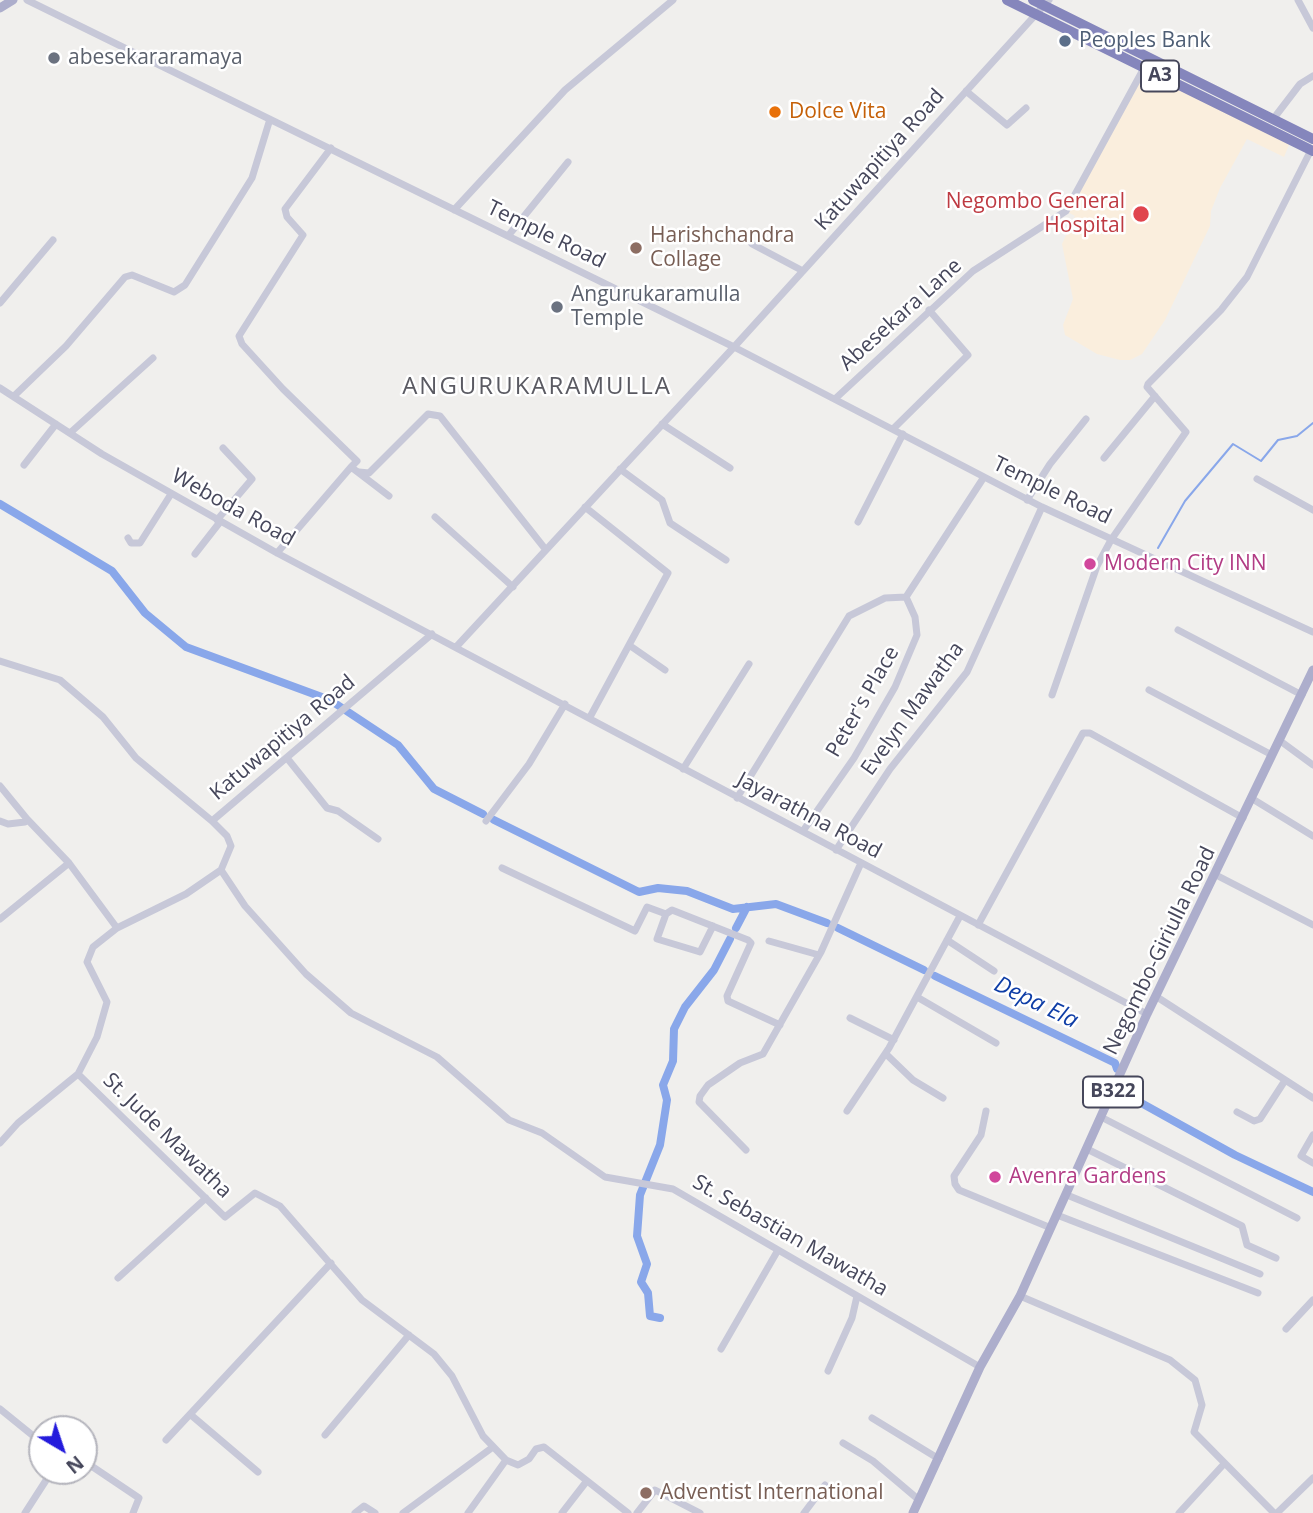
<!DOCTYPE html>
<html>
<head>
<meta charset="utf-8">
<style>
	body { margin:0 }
	#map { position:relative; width:1313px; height:1513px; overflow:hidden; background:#f0efed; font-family:"Open Sans",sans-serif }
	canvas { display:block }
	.north { position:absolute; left:28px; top:1415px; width:70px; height:70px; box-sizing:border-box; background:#fff; border:2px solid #b5b5bd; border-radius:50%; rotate:141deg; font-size:19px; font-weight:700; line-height:28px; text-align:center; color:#46475b }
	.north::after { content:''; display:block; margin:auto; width:24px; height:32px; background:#241bdc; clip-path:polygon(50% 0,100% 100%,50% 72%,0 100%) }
</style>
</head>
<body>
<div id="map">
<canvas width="1313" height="1513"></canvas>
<div class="north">N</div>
</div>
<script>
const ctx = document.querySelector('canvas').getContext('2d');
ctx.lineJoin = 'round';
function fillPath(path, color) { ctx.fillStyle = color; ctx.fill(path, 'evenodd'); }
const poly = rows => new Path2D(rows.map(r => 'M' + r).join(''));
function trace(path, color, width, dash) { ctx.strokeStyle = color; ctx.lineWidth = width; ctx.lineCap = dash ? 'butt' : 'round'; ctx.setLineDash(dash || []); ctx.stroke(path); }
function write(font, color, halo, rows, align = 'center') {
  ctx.font = font + ' "Open Sans",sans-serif'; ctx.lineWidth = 5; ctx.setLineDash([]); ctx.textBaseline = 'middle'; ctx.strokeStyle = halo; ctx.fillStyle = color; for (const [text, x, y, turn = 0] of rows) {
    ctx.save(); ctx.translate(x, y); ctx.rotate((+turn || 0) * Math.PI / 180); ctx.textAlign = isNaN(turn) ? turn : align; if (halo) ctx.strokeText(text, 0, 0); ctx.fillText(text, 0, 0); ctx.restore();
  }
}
const medical = poly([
	[1144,68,1291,140,1284,157,1247,139,1220,188,1211,211,1210,226,1165,320,1142,354,1130,360,1120,360,1097,354,1065,335,1063,325,1073,299,1062,244,1075,216,1066,211]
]);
const stream = poly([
	[1158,548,1185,501,1233,444,1261,461,1278,440,1297,436,1313,423]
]);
const canal = poly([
	[0,504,112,571,145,613,186,647,330,700,398,745,434,789,483,814],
	[494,820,639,892,658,888,687,891,733,909,776,904,827,923],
	[736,928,747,907],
	[838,928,924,970],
	[935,976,1115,1063,1117,1069],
	[1122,1085,1125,1094,1235,1155,1313,1192],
	[660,1318,650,1316,648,1293,641,1282,647,1264,637,1236,640,1195,660,1145,667,1100,663,1085,673,1061,674,1029,685,1007,714,970,730,939]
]);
const minor = poly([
	[27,0,734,347,1042,507,1313,632],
	[1298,0,1313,28],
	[966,91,1007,125,1026,108],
	[1274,118,1300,84,1313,76],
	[331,148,285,209,287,217,303,235,239,336,242,344,283,389,357,461,351,467,389,496],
	[454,210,565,90,673,0],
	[508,236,568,162],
	[752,244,803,271],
	[0,303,53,240],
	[0,388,102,454,277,553,1147,1014],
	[14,396,66,346,125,277,132,275,174,292,185,285,252,178,270,119],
	[836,398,973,271,1066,211,1144,68],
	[662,424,730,468],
	[893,429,968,355,929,310],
	[70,433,153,358],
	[1104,458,1155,396],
	[24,465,56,424],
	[620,469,662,500,670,523,726,560],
	[359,472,369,473,428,414,440,416,546,550],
	[1257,479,1313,510],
	[1027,500,1050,464,1086,419],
	[585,507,668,573,590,717],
	[435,517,513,587],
	[217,520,252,479,223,448],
	[858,522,903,434],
	[128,538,131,543,140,543,171,494],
	[277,553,351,467],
	[195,554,220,522],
	[1178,630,1302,695],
	[629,645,665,670],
	[457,646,734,347,1049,0],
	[0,661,60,680,103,717,136,758,212,821,227,836,231,846,221,870,186,894,117,928,93,947,87,962,107,1002,97,1037,78,1074,18,1123,0,1143],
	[1149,690,1272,755],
	[1052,695,1097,566,1111,540,1186,432,1147,387,1148,384,1221,310,1247,277,1311,150],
	[1279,740,1313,765],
	[287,758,327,808,338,811,378,839],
	[683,769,749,664],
	[0,786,27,819,25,822,8,824,0,821],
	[737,798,849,616,885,598,906,597],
	[1251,798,1313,836],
	[27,819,69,863,117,928],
	[212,821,432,634],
	[486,821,529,764,565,704],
	[803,831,854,758,895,687,917,635,915,617,906,597,984,477],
	[836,850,890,769,967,672,1042,507],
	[502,868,635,931,647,907,666,914],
	[221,870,245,906,306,974,351,1013,437,1057,509,1120,542,1133,605,1177,673,1189,980,1367],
	[1216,875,1313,925],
	[0,919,69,863],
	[978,925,1083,733,1090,733,1243,818],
	[713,926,700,952,657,939,666,914,672,910,748,940,751,943,727,996,728,1001,780,1025],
	[947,940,994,971],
	[769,941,819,955],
	[917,997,996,1043],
	[1157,997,1313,1098],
	[850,1018,894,1040],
	[886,1054,913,1080,943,1098],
	[78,1074,225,1217,255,1193,280,1206,362,1300,434,1354,452,1376,483,1436,506,1460,518,1465,529,1459,536,1449,544,1447,628,1513],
	[847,1111,889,1048,960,916],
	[986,1111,981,1135,954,1176,955,1184,959,1190,1051,1228],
	[1237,1112,1254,1121,1260,1119,1284,1082],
	[1101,1117,1297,1218],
	[1313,1135,1301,1156,1313,1163],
	[1087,1149,1242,1226,1247,1245,1276,1258],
	[746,1150,699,1102,700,1096,708,1085,740,1063,763,1054,821,952,861,863],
	[1067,1195,1260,1274],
	[1057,1215,1258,1293],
	[118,1278,206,1198],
	[1020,1296,1170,1360,1195,1380,1202,1405,1194,1432,1274,1513],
	[1286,1329,1313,1300],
	[721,1349,778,1250],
	[828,1371,852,1318,857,1296],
	[0,1409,42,1443],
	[191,1415,258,1472],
	[872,1418,939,1459],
	[325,1435,409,1335],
	[166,1440,331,1263],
	[843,1443,873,1461,919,1500],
	[84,1461,139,1498,133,1513],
	[25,1513,52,1471],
	[355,1513,364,1506,375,1513],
	[403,1513,493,1447],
	[468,1513,506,1460],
	[562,1513,586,1482],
	[637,1513,655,1490,700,1513],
	[804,1513,825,1485],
	[1179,1513,1223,1465],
	[1277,1513,1313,1478]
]);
const major = poly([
	[0,8,13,0],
	[913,1513,980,1367,1020,1296,1147,1014,1313,670]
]);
const highway = poly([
	[1007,0,1313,151],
	[1033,0,1313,139]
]);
const markers = [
	[1065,41,7,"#5c6f8a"],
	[54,58,7,"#6b7280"],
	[775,112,7,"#e8710a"],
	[1141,214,9,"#e0444e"],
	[636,248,7,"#8d6e63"],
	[557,307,7,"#6b7280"],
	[1090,564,7,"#d1479c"],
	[995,1177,7,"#d1479c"],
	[646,1493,7,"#8d6e63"]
];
const shields = [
	[1160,76,38],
	[1113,1092,60]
];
const shieldNames = [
	["A3",1160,76],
	["B322",1113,1092]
];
const serviceNames = [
	["Peoples Bank",1079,41]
];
const worshipNames = [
	["abesekararamaya",68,58],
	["Angurukaramulla",571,295],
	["Temple",571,319]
];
const foodNames = [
	["Dolce Vita",789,112]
];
const streetNames = [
	["Katuwapitiya Road",880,160,-48],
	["Temple Road",546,235,26],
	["Abesekara Lane",901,315,-42],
	["Temple Road",1052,491,26],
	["Weboda Road",233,508,29],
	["Peter's Place",863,702,-60],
	["Evelyn Mawatha",913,709,-54],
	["Katuwapitiya Road",283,738,-40],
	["Jayarathna Road",809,816,28],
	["Negombo-Giriulla Road",1160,951,-64],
	["St. Jude Mawatha",167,1136,44],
	["St. Sebastian Mawatha",790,1236,30]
];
const healthNames = [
	["Negombo General",1125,202],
	["Hospital",1125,226]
];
const educationNames = [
	["Harishchandra",650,236],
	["Collage",650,260],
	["Adventist International",660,1493]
];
const hotelNames = [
	["Modern City INN",1104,564],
	["Avenra Gardens",1009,1177]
];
const waterNames = [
	["Depa Ela",1036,1003,26]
];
const quarterNames = [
	["ANGURUKARAMULLA",537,387]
];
fillPath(medical, '#faeedd');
trace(stream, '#89a7ea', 2);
trace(canal, '#89a7ea', 8);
trace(minor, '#c7c8d8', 7);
trace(major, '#adaecc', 9);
trace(highway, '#8586bc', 10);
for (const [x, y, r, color] of markers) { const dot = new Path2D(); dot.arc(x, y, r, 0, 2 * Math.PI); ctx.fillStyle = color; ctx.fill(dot); trace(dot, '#fff', 2.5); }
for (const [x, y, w] of shields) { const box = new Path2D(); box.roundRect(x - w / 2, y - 15.5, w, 31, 5); ctx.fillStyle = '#fff'; ctx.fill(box); trace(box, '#46475b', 2); }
write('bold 19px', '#46475b', null, shieldNames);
write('21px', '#4e5e75', '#fff', serviceNames, 'left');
write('21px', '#5b616d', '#fff', worshipNames, 'left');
write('21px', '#c56008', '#fff', foodNames, 'left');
write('21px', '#46475b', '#fff', streetNames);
write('21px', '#be3a42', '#fff', healthNames, 'right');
write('21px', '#785e54', '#fff', educationNames, 'left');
write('21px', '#b23c85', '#fff', hotelNames, 'left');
write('italic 23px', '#0e3da6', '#fff', waterNames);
ctx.letterSpacing = '2px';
write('24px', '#5a5a62', '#fff', quarterNames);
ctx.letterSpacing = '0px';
</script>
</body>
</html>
